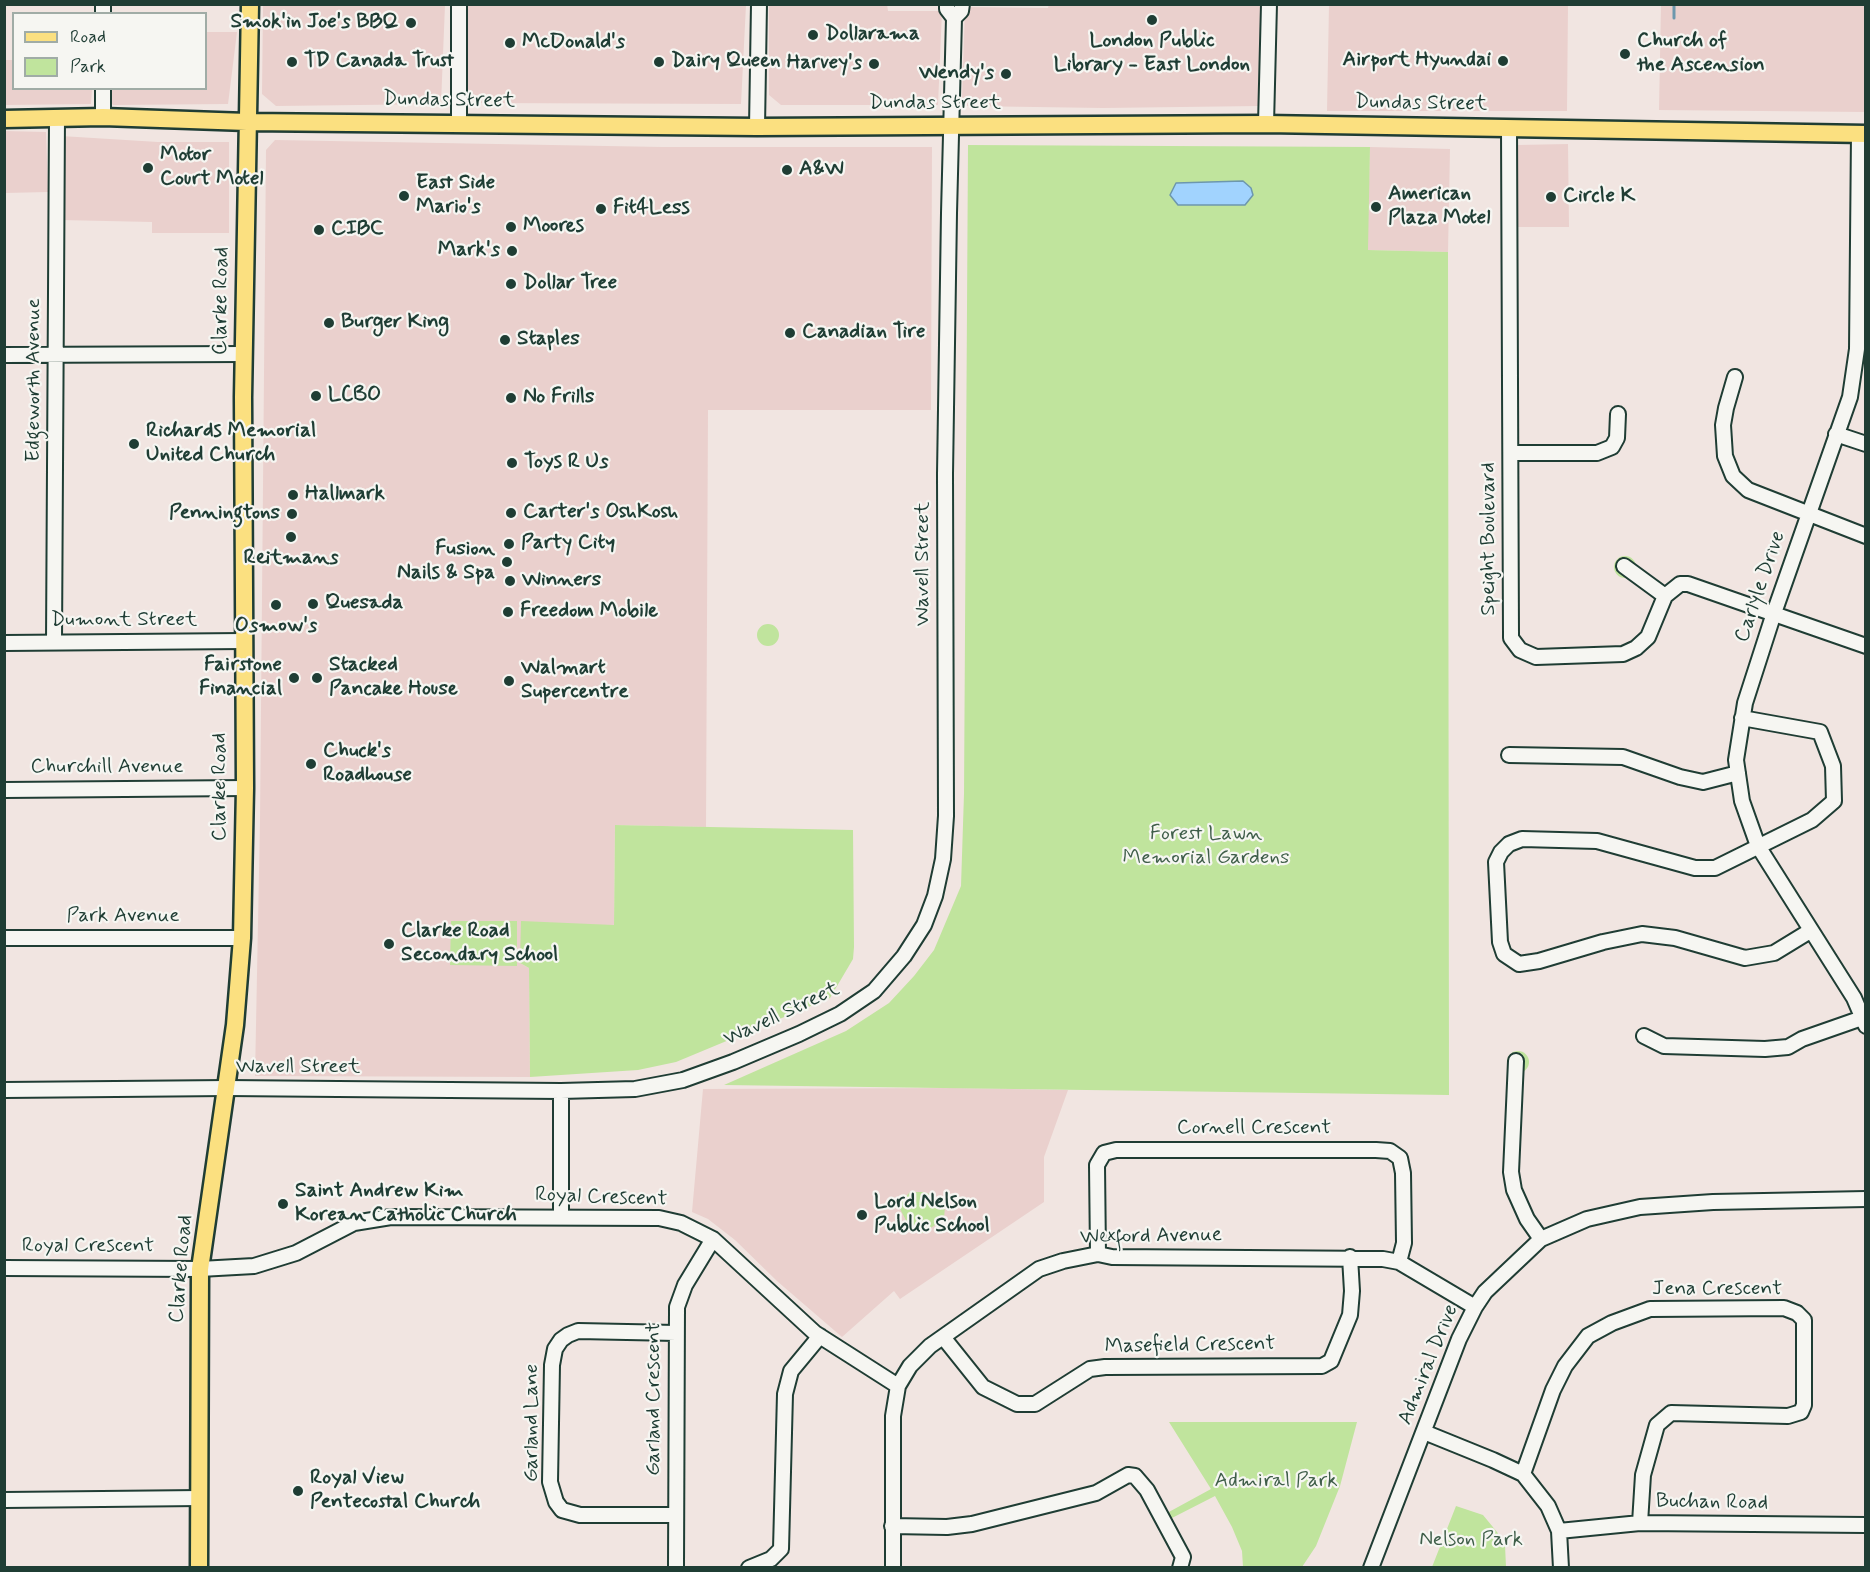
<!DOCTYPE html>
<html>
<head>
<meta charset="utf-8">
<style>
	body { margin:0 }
	#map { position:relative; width:1870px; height:1572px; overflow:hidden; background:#f1e5e1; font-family:Mynerve,sans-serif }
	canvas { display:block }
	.frame { position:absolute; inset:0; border:6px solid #1f3d34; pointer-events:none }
	.legend { position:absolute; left:12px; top:12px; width:195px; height:78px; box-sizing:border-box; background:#f6f6f2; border:2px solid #a0aca6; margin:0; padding:8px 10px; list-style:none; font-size:18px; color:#1f3d34 }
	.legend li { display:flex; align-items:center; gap:12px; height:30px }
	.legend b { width:30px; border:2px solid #a0aca6 }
</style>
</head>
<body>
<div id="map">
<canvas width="1870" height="1572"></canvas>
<div class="frame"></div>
<ul class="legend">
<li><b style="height:8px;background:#fbe080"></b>Road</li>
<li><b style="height:16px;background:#c0e49d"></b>Park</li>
</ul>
</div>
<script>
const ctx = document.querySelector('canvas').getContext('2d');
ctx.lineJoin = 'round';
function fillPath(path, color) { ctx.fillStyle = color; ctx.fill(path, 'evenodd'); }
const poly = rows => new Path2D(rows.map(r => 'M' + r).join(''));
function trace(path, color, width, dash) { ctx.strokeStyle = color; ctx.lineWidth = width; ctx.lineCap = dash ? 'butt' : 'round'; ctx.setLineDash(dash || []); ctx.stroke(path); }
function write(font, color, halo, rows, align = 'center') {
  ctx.font = font + ' Mynerve,sans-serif'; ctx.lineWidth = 4.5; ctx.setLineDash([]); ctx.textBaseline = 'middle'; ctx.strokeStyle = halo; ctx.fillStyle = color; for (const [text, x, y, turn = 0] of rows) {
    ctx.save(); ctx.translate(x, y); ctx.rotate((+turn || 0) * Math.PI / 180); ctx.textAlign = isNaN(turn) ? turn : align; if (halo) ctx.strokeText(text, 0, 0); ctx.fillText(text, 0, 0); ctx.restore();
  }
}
const built = poly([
	[887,4,888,11,942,11,938,105,781,105,769,95,769,5],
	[1049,4,1264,5,1259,106,1103,108,967,106,962,100,965,7,1048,8],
	[263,5,445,5,441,104,276,106,262,94],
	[466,5,746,5,741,104,481,103,467,88],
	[1329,5,1568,5,1567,111,1327,111],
	[1661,5,1865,5,1865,112,1659,110],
	[206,32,237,32,228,104,113,105,106,97,106,89,206,88],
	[6,60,13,60,14,88,92,89,91,104,5,105],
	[5,131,46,132,48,192,5,193],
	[61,136,158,142,229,142,229,233,152,233,152,222,61,220],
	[275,140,662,147,932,147,931,410,708,410,706,827,615,825,614,925,520,963,529,968,530,1077,255,1076,260,821,266,150],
	[1568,144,1569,227,1516,227,1518,145],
	[1370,147,1450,149,1448,252,1367,250],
	[953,1088,1068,1090,1044,1157,1044,1202,900,1299,894,1291,842,1337,777,1281,735,1240,708,1219,692,1212,703,1089]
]);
const green = poly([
	[968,145,1370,147,1368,250,1448,252,1449,1095,724,1085,846,1031,889,1003,914,976,934,950,961,886,964,794],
	'1614 567a11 11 0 1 1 22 0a11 11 0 1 1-22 0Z',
	'757 635a11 11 0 1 1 22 0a11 11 0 1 1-22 0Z',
	[615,825,853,830,854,947,853,959,830,998,676,1062,638,1070,530,1077,529,968,520,963,521,921,614,925],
	[451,921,517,921,517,966,450,965],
	'1507 1062a11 11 0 1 1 22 0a11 11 0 1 1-22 0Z',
	[910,1192,924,1192,935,1196,945,1206,944,1219,923,1233,911,1230,898,1205],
	[1169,1422,1357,1422,1340,1486,1316,1546,1302,1567,1243,1567,1242,1551,1232,1527,1215,1496,1170,1519,1167,1513,1211,1489],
	[1456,1506,1483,1515,1497,1532,1505,1545,1506,1567,1432,1567]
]);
const water = poly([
	[1243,181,1251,188,1253,195,1245,205,1178,205,1170,195,1176,183,1243,181]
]);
const stream = poly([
	[1674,18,1674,4]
]);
const minor = poly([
	[103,14,103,4],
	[954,18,961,11,962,4],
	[103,117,103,88],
	[459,124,459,4],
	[1266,124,1269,4],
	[757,127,759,4],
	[1509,128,1511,638,1520,650,1536,657,1623,654,1636,648,1648,637,1665,596,1680,584,1688,584,1866,646],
	[1859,133,1857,349,1850,397,1774,613,1745,703,1736,760,1742,801,1758,846,1854,998,1866,1026],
	[4,355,244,354],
	[1735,377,1726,408,1723,425,1725,456,1733,476,1748,490,1866,536],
	[1836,434,1866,444],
	[1511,453,1597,453,1612,447,1617,438,1618,414],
	[1624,566,1665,596],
	[54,642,57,118],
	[4,643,244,641],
	[1742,718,1820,732,1833,766,1834,801,1812,820,1715,868,1695,868,1597,841,1522,839,1509,844,1501,852,1496,862,1500,942,1504,954,1519,964,1539,961,1603,942,1642,934,1675,938,1745,958,1774,953,1810,931],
	[1509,755,1623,757,1680,777,1703,782,1738,773],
	[4,790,245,788],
	[4,938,242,938],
	[1644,1036,1664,1046,1765,1049,1788,1047,1802,1039,1862,1018],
	[1516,1061,1511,1172,1514,1190,1527,1219,1541,1239],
	[4,1090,227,1088,561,1091,635,1089,683,1080,733,1062,799,1034,840,1014,874,991,904,956,924,925,935,896,943,859,946,816,945,474,949,213,954,18,947,9,947,4],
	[561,1091,561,1216],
	[1098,1254,1097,1165,1104,1153,1116,1150,1376,1150,1390,1151,1400,1158,1403,1173,1404,1243,1399,1262],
	[4,1268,200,1269,254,1266,296,1253,354,1223,391,1217,659,1218,681,1223,713,1239,815,1333,898,1386],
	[943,1337,983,1387,1017,1404,1035,1404,1090,1369,1105,1367,1322,1366,1331,1361,1350,1315,1352,1291,1350,1257],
	[1424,1432,1493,1460,1523,1474,1548,1506,1559,1531,1561,1568],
	[1523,1474,1553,1390,1565,1366,1588,1336,1612,1323,1650,1309,1784,1308,1797,1313,1804,1320,1804,1405,1801,1412,1788,1416,1671,1413,1657,1425,1643,1475,1640,1523],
	[4,1500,200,1498],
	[675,1515,580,1515,562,1510,556,1502,550,1482,552,1365,555,1349,561,1340,568,1335,578,1331,676,1333],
	[892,1526,947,1527,972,1524,1096,1493,1128,1475,1135,1476,1147,1490,1183,1557,1180,1568],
	[1559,1531,1640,1523,1866,1525],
	[676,1568,677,1307,685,1285,713,1239],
	[749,1568,771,1559,781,1549,785,1394,791,1371,820,1336],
	[893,1568,893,1416,898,1386,910,1366,930,1346,1039,1269,1063,1261,1098,1254,1112,1257,1383,1259,1399,1262,1475,1307],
	[1371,1568,1459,1339,1475,1307,1485,1292,1541,1239,1587,1219,1640,1207,1713,1202,1866,1199]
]);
const major = poly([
	[4,119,103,117,247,122,757,127,1266,124,1866,134],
	[199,1568,200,1269,235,1025,242,938,245,788,243,397,250,4]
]);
const markers = [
	[1152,20,6,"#1f3d34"],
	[411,23,6,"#1f3d34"],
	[813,35,6,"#1f3d34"],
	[510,43,6,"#1f3d34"],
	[1625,54,6,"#1f3d34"],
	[1503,61,6,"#1f3d34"],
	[292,62,6,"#1f3d34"],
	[659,62,6,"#1f3d34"],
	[874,64,6,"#1f3d34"],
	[1006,74,6,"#1f3d34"],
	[148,168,6,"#1f3d34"],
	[787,170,6,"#1f3d34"],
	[404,196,6,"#1f3d34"],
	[1551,197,6,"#1f3d34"],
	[1376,207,6,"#1f3d34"],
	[601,209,6,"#1f3d34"],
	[511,227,6,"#1f3d34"],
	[319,230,6,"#1f3d34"],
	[512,251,6,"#1f3d34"],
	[511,284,6,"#1f3d34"],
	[329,323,6,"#1f3d34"],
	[790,333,6,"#1f3d34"],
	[505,340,6,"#1f3d34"],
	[316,396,6,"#1f3d34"],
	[511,398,6,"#1f3d34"],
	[134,444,6,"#1f3d34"],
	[512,463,6,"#1f3d34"],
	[293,495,6,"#1f3d34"],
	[511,513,6,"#1f3d34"],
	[292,514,6,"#1f3d34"],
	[291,537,6,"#1f3d34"],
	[509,544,6,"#1f3d34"],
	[507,562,6,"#1f3d34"],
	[510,581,6,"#1f3d34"],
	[313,604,6,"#1f3d34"],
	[276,605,6,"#1f3d34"],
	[508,612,6,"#1f3d34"],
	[294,678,6,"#1f3d34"],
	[317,678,6,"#1f3d34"],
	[509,681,6,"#1f3d34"],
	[311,764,6,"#1f3d34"],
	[389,944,6,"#1f3d34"],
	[283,1204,6,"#1f3d34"],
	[862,1215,6,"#1f3d34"],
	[298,1491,6,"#1f3d34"]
];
const poiNames = [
	["Smok'in Joe's BBQ",399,23,"right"],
	["Dollarama",825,35],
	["London Public",1152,42,"center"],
	["Library - East London",1152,66,"center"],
	["Church of",1637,42],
	["the Ascension",1637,66],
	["McDonald's",522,43],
	["Airport Hyundai",1491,61,"right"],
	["TD Canada Trust",304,62],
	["Dairy Queen",671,62],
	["Harvey's",862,64,"right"],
	["Wendy's",994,74,"right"],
	["Motor",160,156],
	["Court Motel",160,180],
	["A&W",799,170],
	["East Side",416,184],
	["Mario's",416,208],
	["American",1388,195],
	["Plaza Motel",1388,219],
	["Circle K",1563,197],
	["Fit4Less",613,209],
	["Moores",523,227],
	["CIBC",331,230],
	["Mark's",500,251,"right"],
	["Dollar Tree",523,284],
	["Burger King",341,323],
	["Canadian Tire",802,333],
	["Staples",517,340],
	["LCBO",328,396],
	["No Frills",523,398],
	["Richards Memorial",146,432],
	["United Church",146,456],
	["Toys R Us",524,463],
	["Hallmark",305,495],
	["Carter's OshKosh",523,513],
	["Penningtons",280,514,"right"],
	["Party City",521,544],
	["Fusion",495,550,"right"],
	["Nails & Spa",495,574,"right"],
	["Reitmans",291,559,"center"],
	["Winners",522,581],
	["Quesada",325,604],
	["Freedom Mobile",520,612],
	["Osmow's",276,627,"center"],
	["Fairstone",282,666,"right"],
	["Financial",282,690,"right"],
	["Stacked",329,666],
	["Pancake House",329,690],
	["Walmart",521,669],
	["Supercentre",521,693],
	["Chuck's",323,752],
	["Roadhouse",323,776],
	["Clarke Road",401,932],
	["Secondary School",401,956],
	["Saint Andrew Kim",295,1192],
	["Korean Catholic Church",295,1216],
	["Lord Nelson",874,1203],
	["Public School",874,1227],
	["Royal View",310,1479],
	["Pentecostal Church",310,1503]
];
const streetNames = [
	["Dundas Street",449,101,1],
	["Dundas Street",935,104],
	["Dundas Street",1421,104,1],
	["Clarke Road",222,301,-89],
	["Edgeworth Avenue",35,380,-90],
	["Speight Boulevard",1490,539,-90],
	["Wavell Street",924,564,-90],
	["Carlyle Drive",1761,587,-71],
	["Dumont Street",124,621],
	["Churchill Avenue",107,768],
	["Clarke Road",221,787,-90],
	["Park Avenue",123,917],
	["Wavell Street",782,1015,-25],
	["Wavell Street",298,1068],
	["Cornell Crescent",1254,1129],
	["Royal Crescent",601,1198,2],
	["Wexford Avenue",1151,1237,-1],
	["Royal Crescent",88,1247],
	["Clarke Road",182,1269,-85],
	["Jena Crescent",1717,1290],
	["Masefield Crescent",1190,1346,-1],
	["Admiral Drive",1429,1365,-68],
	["Garland Crescent",655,1399,-90],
	["Garland Lane",533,1423,-90],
	["Buchan Road",1712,1503,1]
];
const parkNames = [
	["Forest Lawn",1206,835],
	["Memorial Gardens",1206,859],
	["Admiral Park",1276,1482],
	["Nelson Park",1471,1541]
];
fillPath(built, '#ead0cd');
fillPath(green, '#c0e49d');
fillPath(water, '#a1d3fe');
trace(water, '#6d97ad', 1.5);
trace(stream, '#6d97ad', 3);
trace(minor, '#1f3d34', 18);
trace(major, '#1f3d34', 21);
trace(minor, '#f6f6f2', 14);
trace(major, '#fbe080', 16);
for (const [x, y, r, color] of markers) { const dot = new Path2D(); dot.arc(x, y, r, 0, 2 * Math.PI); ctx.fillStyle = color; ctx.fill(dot); trace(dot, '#f6f6f2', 2); }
write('bold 21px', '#1f3d34', '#f6f6f2', poiNames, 'left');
write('21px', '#1f3d34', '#f6f6f2', streetNames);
write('21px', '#3f5e49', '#f6f6f2', parkNames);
</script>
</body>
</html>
